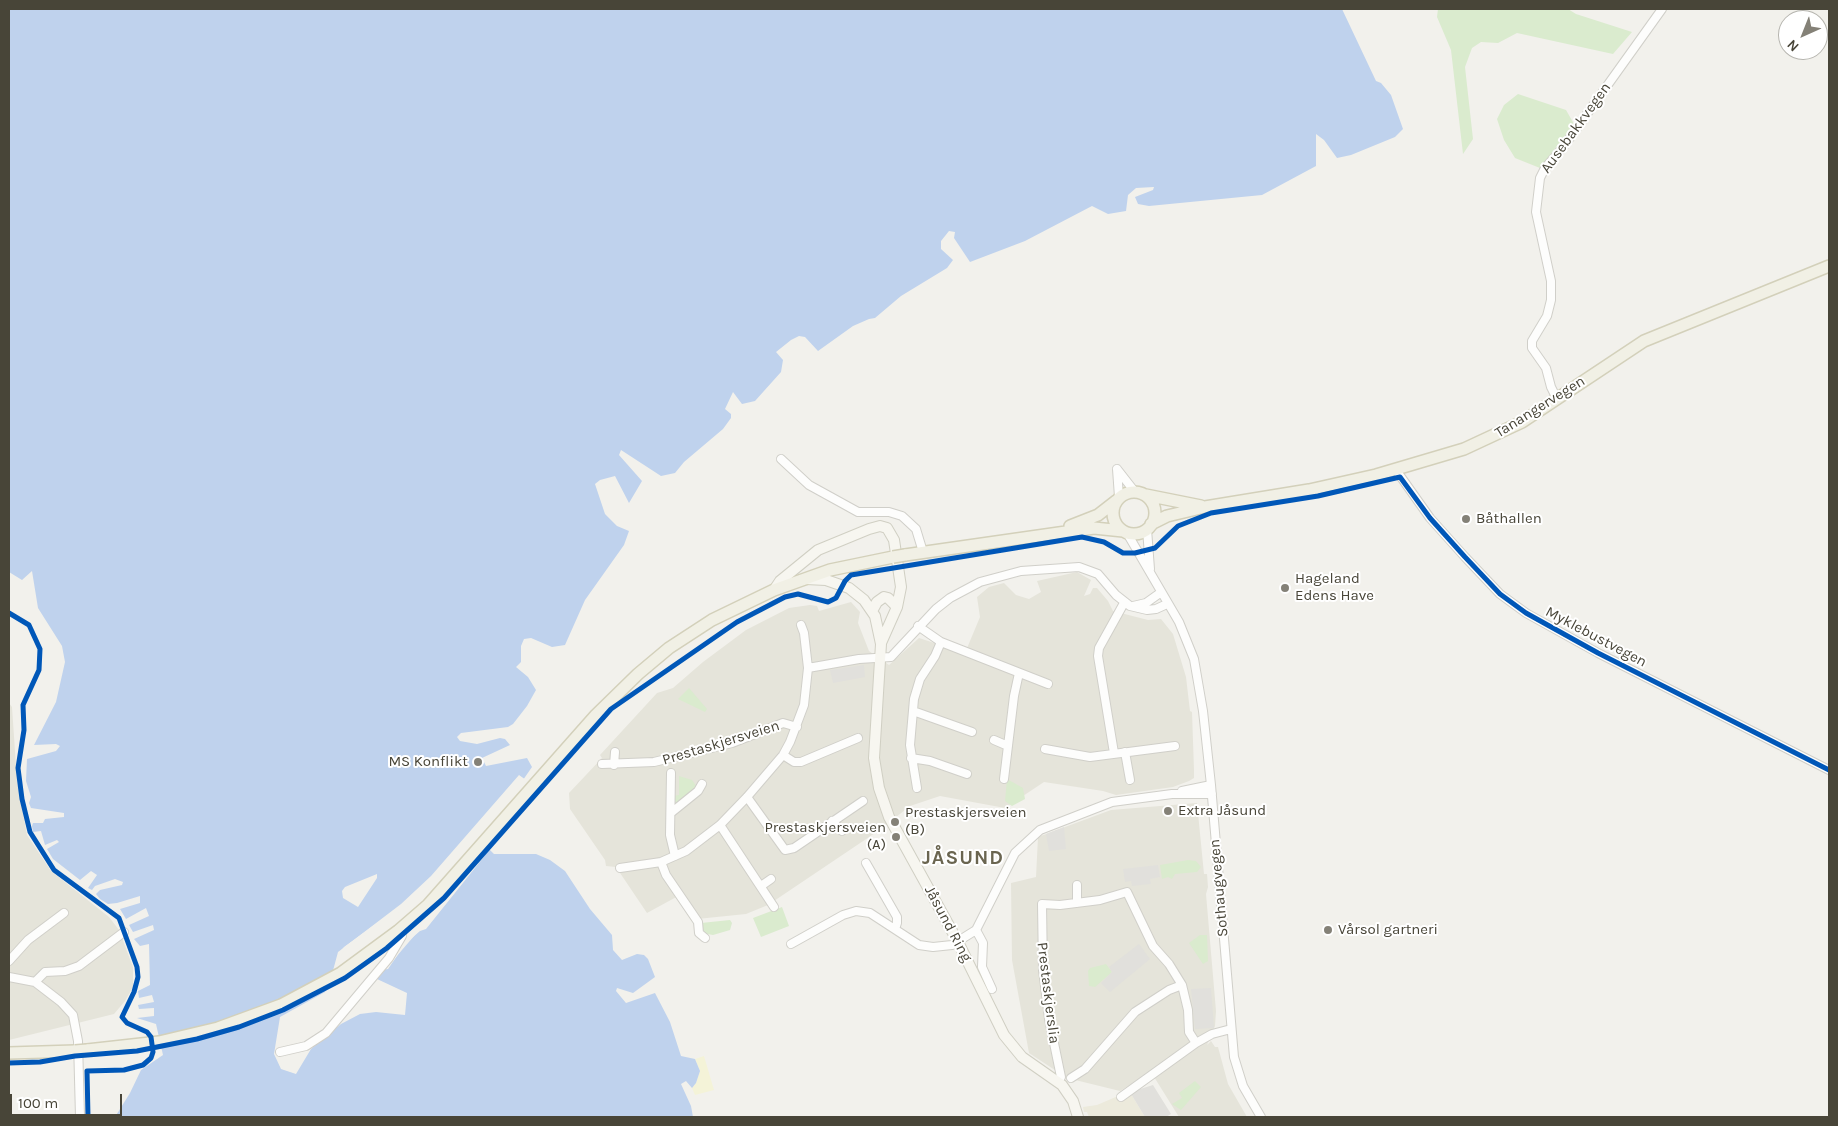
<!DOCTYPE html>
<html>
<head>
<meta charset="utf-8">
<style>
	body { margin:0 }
	#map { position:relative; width:1838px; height:1126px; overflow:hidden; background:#f2f1ec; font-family:Karla,sans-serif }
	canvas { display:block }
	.frame { position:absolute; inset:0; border:10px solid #484538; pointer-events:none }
	.north { position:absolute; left:1778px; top:10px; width:50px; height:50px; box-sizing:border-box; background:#fff; border:1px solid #b6b5af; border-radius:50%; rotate:224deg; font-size:14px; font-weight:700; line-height:20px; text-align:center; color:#484538 }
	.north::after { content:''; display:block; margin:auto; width:18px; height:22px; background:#848177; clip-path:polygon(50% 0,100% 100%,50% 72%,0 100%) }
	.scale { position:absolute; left:10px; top:1094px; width:112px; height:22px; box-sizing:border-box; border:2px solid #484538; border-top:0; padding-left:6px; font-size:15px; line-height:18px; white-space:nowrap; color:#484538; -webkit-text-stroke:4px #fff; paint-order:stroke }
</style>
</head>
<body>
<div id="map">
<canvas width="1838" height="1126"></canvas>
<div class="frame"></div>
<div class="north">N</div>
<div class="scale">100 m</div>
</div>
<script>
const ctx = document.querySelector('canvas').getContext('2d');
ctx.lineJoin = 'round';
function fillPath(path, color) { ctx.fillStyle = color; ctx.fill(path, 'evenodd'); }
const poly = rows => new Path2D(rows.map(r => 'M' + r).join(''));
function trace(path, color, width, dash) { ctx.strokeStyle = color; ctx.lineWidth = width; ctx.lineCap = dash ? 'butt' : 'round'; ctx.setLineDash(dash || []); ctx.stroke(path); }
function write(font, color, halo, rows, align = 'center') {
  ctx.font = font + ' Karla,sans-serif'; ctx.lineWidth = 4; ctx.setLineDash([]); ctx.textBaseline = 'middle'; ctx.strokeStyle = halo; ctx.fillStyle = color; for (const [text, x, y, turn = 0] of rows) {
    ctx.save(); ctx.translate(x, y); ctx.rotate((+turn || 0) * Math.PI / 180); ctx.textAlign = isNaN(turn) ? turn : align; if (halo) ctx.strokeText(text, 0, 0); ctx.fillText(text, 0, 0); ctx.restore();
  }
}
const residential = poly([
	[1077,572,1091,580,1084,596,1090,594,1093,588,1097,588,1108,601,1113,611,1148,620,1161,619,1173,634,1186,677,1190,711,1192,712,1194,770,1194,778,1189,781,1173,787,1116,795,1103,791,1044,782,1005,808,940,796,910,806,881,829,768,905,746,914,697,919,680,895,647,913,616,867,606,866,605,860,570,809,569,793,602,758,600,755,657,693,673,688,703,662,746,630,789,608,810,605,817,606,819,611,851,602,860,612,858,623,869,651,889,665,919,638,965,653,980,617,977,597,989,587,1004,583,1016,595,1029,599,1041,592,1037,581],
	[9,703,12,707,17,781,27,835,51,871,109,917,119,930,133,967,133,987,125,1001,114,1014,9,1040],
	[1197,803,1204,874,1207,874,1208,887,1206,894,1216,1011,1215,1026,1207,1045,1211,1041,1215,1047,1218,1047,1228,1084,1247,1117,1179,1117,1151,1072,1120,1091,1067,1078,1029,1053,1012,960,1011,883,1036,877,1038,837,1111,810]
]);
const education = poly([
	[1131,1094,1145,1117,1089,1117,1087,1112,1084,1112,1083,1107,1097,1105,1118,1096]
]);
const green = poly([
	[1438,9,1568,9,1576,14,1632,32,1613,54,1517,33,1498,43,1481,42,1472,48,1465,67,1473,139,1463,154,1451,50,1437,17],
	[1518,94,1566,110,1574,124,1540,168,1515,158,1504,140,1497,119,1504,105],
	[689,688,707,709,705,712,678,699],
	[679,776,692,780,697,787,680,802,676,803,672,796,679,795],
	[1007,779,1023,788,1025,799,1012,806,1005,801],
	[1188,860,1196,861,1201,867,1197,872,1175,874,1172,879,1168,877,1162,879,1160,865],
	[782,907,789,926,761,937,753,918],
	[730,920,732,923,730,930,713,935,702,933,701,923],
	[1200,935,1207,935,1208,961,1203,964,1189,943],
	[1106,964,1112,972,1095,987,1089,986,1088,971,1090,968],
	[1195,1081,1201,1087,1181,1110,1172,1104,1182,1098,1179,1093]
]);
const sand = poly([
	[704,1056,714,1090,695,1095,692,1088,696,1083,700,1071,695,1059]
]);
const parking = poly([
	[864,665,865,677,833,683,830,670],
	[1064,827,1066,849,1049,851,1046,834],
	[1158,865,1160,877,1150,879,1151,884,1132,886,1131,881,1125,882,1123,869],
	[1139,944,1150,959,1110,992,1101,983,1112,972,1109,967],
	[1211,988,1214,1028,1195,1029,1191,989],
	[1153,1085,1171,1114,1166,1117,1145,1117,1131,1094,1137,1090]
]);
const water = poly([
	[9,9,1342,9,1376,81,1381,83,1391,95,1403,129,1395,137,1351,155,1337,158,1324,140,1316,134,1316,166,1262,195,1149,206,1138,204,1135,197,1153,190,1154,187,1136,188,1128,195,1126,211,1108,214,1092,206,1025,241,970,262,954,238,955,232,949,231,941,241,941,249,953,260,947,268,901,296,875,318,869,319,853,326,818,351,805,337,799,336,791,340,776,352,783,360,781,372,755,401,742,404,733,392,725,409,731,414,731,418,723,429,684,462,675,473,661,476,621,450,619,455,642,481,629,503,615,476,600,480,595,484,605,514,617,526,629,531,624,545,585,600,565,645,552,647,531,638,524,639,521,646,521,662,516,667,528,677,536,690,527,706,513,724,508,727,461,733,457,737,460,741,477,744,500,738,505,739,510,745,482,758,486,766,527,758,532,767,523,780,431,884,344,947,338,955,331,984,325,992,280,1017,274,1054,281,1069,296,1074,311,1049,341,1024,360,1014,376,1012,405,1015,407,993,377,979,489,849,494,854,536,854,550,860,565,871,590,909,612,935,613,950,622,960,637,954,644,955,648,959,655,977,633,993,617,988,616,991,626,1003,655,993,670,1022,681,1056,695,1059,700,1071,696,1083,692,1088,686,1081,681,1084,691,1106,693,1117,115,1117,130,1093,141,1070,163,1055,156,1024,137,1018,154,1016,154,1008,139,1009,138,1005,154,1002,152,995,139,998,138,991,150,985,149,944,140,946,134,939,154,930,153,925,133,932,129,925,149,916,146,908,126,919,120,909,140,903,140,896,117,903,108,904,100,899,96,894,100,890,122,885,123,882,115,879,95,886,92,890,88,888,97,875,91,871,80,880,53,859,47,849,59,842,57,840,45,845,41,831,33,832,32,826,33,823,43,823,45,819,64,817,64,813,31,808,29,803,31,797,26,781,27,759,56,751,60,746,56,744,34,745,56,702,65,662,62,646,38,608,32,571,22,580,9,572],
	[377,874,377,878,358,907,343,898,342,891,345,887]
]);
const pier = poly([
	[519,775,526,780,493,821,433,886,413,903,345,949,341,956,342,965,331,978,338,952,401,904,431,876],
	[487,848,491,848,426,929,420,931,406,943,388,969,381,970]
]);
const street = poly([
	[1557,399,1551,387,1546,368,1532,348,1532,341,1547,316,1551,300,1551,281,1536,212,1540,178,1545,168,1564,146,1662,9],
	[781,459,809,485,858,512,889,512,902,516,916,529,923,552],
	[1117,469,1135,492],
	[1117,469,1119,497],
	[1396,470,1430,518,1465,557,1500,594,1526,613,1598,653,1829,770],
	[1147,529,1150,569],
	[1127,533,1179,622,1194,659,1203,711,1211,785,1234,1057,1243,1086,1261,1117],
	[1133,606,1146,603,1160,593],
	[801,625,804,633,808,668],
	[918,626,941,642,1048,684],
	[913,711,972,732],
	[994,740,1008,746],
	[1045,749,1090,757,1175,746],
	[1125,752,1130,780],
	[1114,753,1098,656,1099,648,1124,603],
	[783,755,794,762,801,762,858,738],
	[911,758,930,761,967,774],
	[602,764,654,762,732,743,783,723,797,727],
	[614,765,615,752],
	[671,773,670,835,675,856],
	[1004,779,1014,696,1019,673],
	[917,788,910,745,914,699,920,679,935,656,941,642],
	[1182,791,1211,785],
	[747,797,785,850,794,848,863,801],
	[672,812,698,791,702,784],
	[832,821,842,831],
	[720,825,774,907],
	[661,862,666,875,698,922,699,933,705,938],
	[866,863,897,917,897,923,895,929],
	[620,868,661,862,686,851,720,825,747,797,783,755,790,742,804,705,808,668,859,659,891,657,936,609,950,598,980,582,1021,571,1079,567,1098,574,1116,595,1130,606,1147,610,1156,609,1167,604],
	[761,886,771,879],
	[1077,903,1077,885],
	[976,930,983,943,982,967,992,989],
	[791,944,843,915,856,911,870,913,919,945,933,947,952,945,976,930,1015,853,1040,830,1112,802,1172,794,1212,794],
	[9,961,28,940,64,913],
	[9,977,35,982,61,1002,73,1015,78,1041,80,1117],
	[35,982,45,972,65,971,79,966,124,932],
	[280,1052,306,1046,326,1033,389,958,402,936],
	[1071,1078,1085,1069,1135,1012,1169,990,1182,985],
	[1058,1081,1061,1077,1049,1019,1043,970,1042,904,1060,905,1100,900,1127,892,1153,946,1169,964,1182,985,1188,1010,1189,1032,1196,1043],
	[1121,1097,1196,1043,1212,1034,1231,1029]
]);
const secondary = poly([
	[806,579,826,580,849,588,864,600,875,616,881,644,874,758,879,788,889,817,958,942,1004,1035,1022,1057,1062,1085,1073,1101,1078,1117],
	[774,590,780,581,818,550,869,529,880,526,887,528,894,540,901,587,897,607,881,643],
	[872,611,877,602,884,597,888,598,897,607]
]);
const primary = poly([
	'1113 513a21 21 0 1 1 42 0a21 21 0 1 1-42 0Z',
	[1146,495,1201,506],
	[1151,524,1167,516,1205,507,1309,490,1376,475,1464,449,1522,422,1644,341,1829,266],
	[1070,526,1098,515,1116,501],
	[905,555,1094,528,1123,531],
	[87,1050,159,1042,218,1028,281,1005,341,973,398,931,428,905,596,715,638,674,669,648,712,620,774,590,830,570,893,557],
	[9,1053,75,1051]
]);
const primaryBridge = poly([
	[893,557,905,555],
	[75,1051,87,1050]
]);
const cycleway = poly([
	[9,613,29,625,40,649,39,670,23,705,24,730,18,768,22,799,30,832,54,870,119,918,137,967,138,977,134,992,122,1017,127,1023,147,1032,151,1037,153,1052,151,1058,143,1065,124,1070,87,1071,88,1117],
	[9,1063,40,1062,75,1056,137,1051,197,1039,239,1027,283,1010,345,978,387,948,444,898,611,709,737,622,785,597,798,594,828,602,836,598,845,581,851,575,1082,537,1104,542,1123,553,1135,553,1155,548,1178,526,1211,513,1318,496,1400,477,1430,518,1465,557,1500,594,1526,613,1598,653,1829,770]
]);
const markers = [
	[1466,519,5,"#848177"],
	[1285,588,5,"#848177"],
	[478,762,5,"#848177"],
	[1168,811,5,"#848177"],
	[895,822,5,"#848177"],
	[896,837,5,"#848177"],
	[1328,930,5,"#848177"]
];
const streetNames = [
	["Ausebakkvegen",1576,128,-54],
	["Tanangervegen",1540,407,-32],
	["Myklebustvegen",1596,637,28],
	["Prestaskjersveien",721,743,-17],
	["Sothaugvegen",1219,888,-95],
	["Jåsund Ring",948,924,62],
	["Prestaskjerslia",1048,993,83]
];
const poiNames = [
	["Båthallen",1476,519],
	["Hageland",1295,579],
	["Edens Have",1295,596],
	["MS Konflikt",468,762,"right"],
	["Extra Jåsund",1178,811],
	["Prestaskjersveien",905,813],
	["(B)",905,830],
	["Prestaskjersveien",886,828,"right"],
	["(A)",886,845,"right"],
	["Vårsol gartneri",1338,930]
];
const districtNames = [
	["JÅSUND",963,858]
];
fillPath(residential, '#e5e4da');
fillPath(education, '#eceadc');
fillPath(green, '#daebce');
fillPath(sand, '#f4f3d8');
fillPath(parking, '#e1e0dc');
fillPath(water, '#bfd2ed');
fillPath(pier, '#f2f1ec');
trace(street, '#d0cfc9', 10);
trace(secondary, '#d0cfc3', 12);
trace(primary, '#d3d0ba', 14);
trace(street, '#fdfdfc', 8);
trace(secondary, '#f7f6f0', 10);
trace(primary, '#f1f0e5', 11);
trace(primaryBridge, '#d3d0ba', 14, []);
trace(primaryBridge, '#f1f0e5', 11);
trace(cycleway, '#0057b8', 5);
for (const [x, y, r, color] of markers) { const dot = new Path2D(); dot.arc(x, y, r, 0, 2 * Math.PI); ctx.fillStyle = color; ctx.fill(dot); trace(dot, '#fff', 2); }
write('15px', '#484538', '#fff', streetNames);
write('15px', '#484538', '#fff', poiNames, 'left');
ctx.letterSpacing = '1px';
write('bold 20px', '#6a6550', '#fff', districtNames);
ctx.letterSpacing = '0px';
</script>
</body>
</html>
